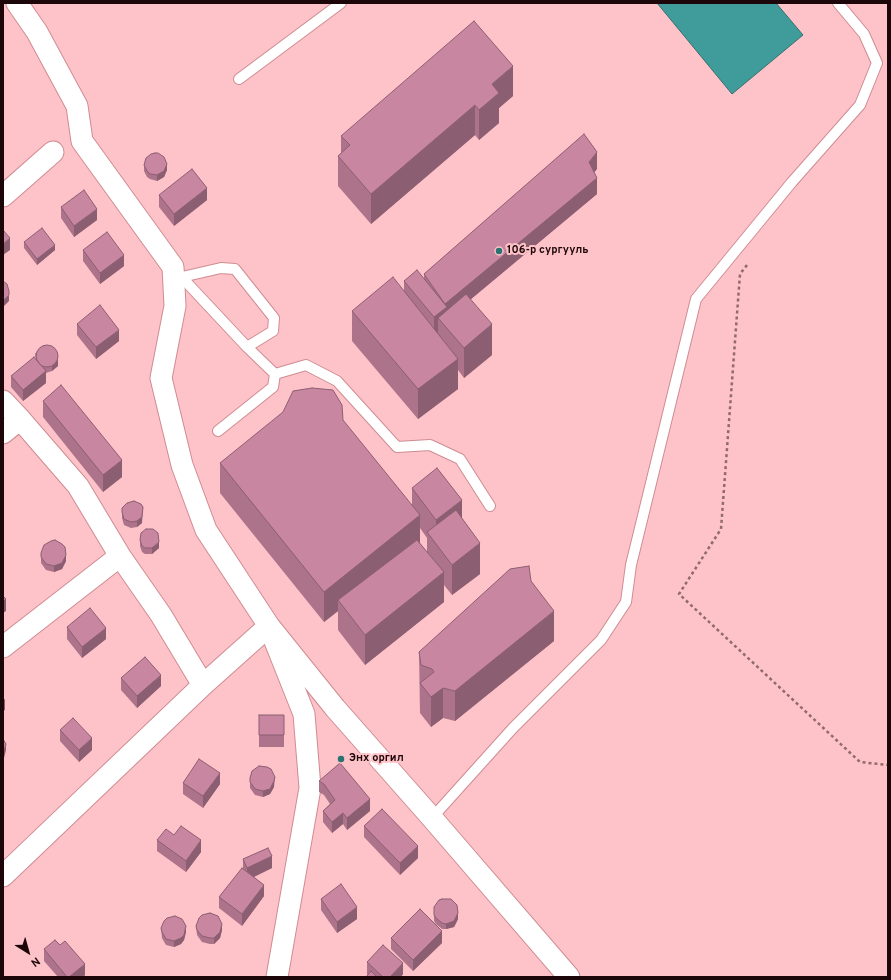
<!DOCTYPE html>
<html>
<head>
<meta charset="utf-8">
<style>
	body { margin:0 }
	#map { position:relative; width:891px; height:980px; overflow:hidden; background:#fdc3c8; font-family:Overpass,sans-serif }
	canvas { display:block }
	.frame { position:absolute; inset:0; border:4px solid #1d0609; pointer-events:none }
	.north { position:absolute; left:8px; top:932px; width:40px; height:40px; -webkit-text-stroke:3px #fdc3c8; paint-order:stroke; rotate:143deg; font-size:11px; font-weight:700; line-height:16px; text-align:center; color:#1d0609 }
	.north::after { content:''; display:block; margin:auto; width:14px; height:18px; background:#1d0609; clip-path:polygon(50% 0,100% 100%,50% 72%,0 100%) }
</style>
</head>
<body>
<div id="map">
<canvas width="891" height="980"></canvas>
<div class="frame"></div>
<div class="north">N</div>
</div>
<script>
const ctx = document.querySelector('canvas').getContext('2d');
ctx.lineJoin = 'round';
function fillPath(path, color) { ctx.fillStyle = color; ctx.fill(path, 'evenodd'); }
const poly = rows => new Path2D(rows.map(r => 'M' + r).join(''));
function trace(path, color, width, dash) { ctx.strokeStyle = color; ctx.lineWidth = width; ctx.lineCap = dash ? 'butt' : 'round'; ctx.setLineDash(dash || []); ctx.stroke(path); }
function write(font, color, halo, rows, align = 'center') {
  ctx.font = font + ' Overpass,sans-serif'; ctx.lineWidth = 4; ctx.setLineDash([]); ctx.textBaseline = 'middle'; ctx.strokeStyle = halo; ctx.fillStyle = color; for (const [text, x, y, turn = 0] of rows) {
    ctx.save(); ctx.translate(x, y); ctx.rotate((+turn || 0) * Math.PI / 180); ctx.textAlign = isNaN(turn) ? turn : align; if (halo) ctx.strokeText(text, 0, 0); ctx.fillText(text, 0, 0); ctx.restore();
  }
}
const water = poly([
	[657,3,776,3,803,35,732,94,657,3]
]);
const path = poly([
	[747,265,740,274,721,529,679,594,860,762,888,765]
]);
const lane = poly([
	[239,79,341,3],
	[175,270,247,347,275,374,273,387,218,431],
	[182,277,221,268,235,269,274,318,273,331,247,347],
	[275,374,306,365,337,381,397,447,430,445,460,459,490,506],
	[432,818,513,728,601,640,626,602,631,565,696,299,792,182,860,105,877,63,864,34,838,3]
]);
const street = poly([
	[17,3,37,32,77,106,82,141,173,267,175,306,161,378,182,465,206,530,269,626,304,714,310,788,277,977],
	[3,196,53,152],
	[3,401,20,419,78,486,120,556,161,615,203,685],
	[3,433,20,419],
	[3,647,120,556],
	[3,876,203,685,269,626,335,708,432,818,569,977]
]);
const wall = poly([
	[513,96,499,108,499,123,479,140,475,135,371,224,338,186,338,156,341,153,341,136],
	[144,165,167,170,164,177,157,181,150,179,147,177,144,171],
	[597,169,594,172,597,194,470,300,492,355,464,378,458,370,458,389,418,419,352,341,352,311,404,291,404,281,424,279,424,274],
	[159,195,207,200,174,226,159,207],
	[61,207,97,220,74,237,61,218],
	[24,242,55,250,37,265,24,248],
	[83,250,124,266,100,284,83,261],
	[77,324,119,341,96,359,77,335],
	[35,353,58,362,58,366,52,371,46,373,46,383,23,401,11,387,11,376,36,359],
	[43,401,122,477,103,492,43,417],
	[220,463,412,505,412,488,462,519,480,574,452,595,444,585,444,602,365,665,338,630,338,611,324,622,220,493],
	[420,528,427,538,427,552,420,543],
	[122,512,142,523,137,527,131,528,124,525,122,518],
	[140,540,159,548,152,554,145,554,142,552,140,546],
	[41,553,66,561,62,569,54,572,46,570,41,563],
	[531,581,554,641,455,721,443,718,431,727,420,713,419,652],
	[67,627,106,639,82,658,67,639],
	[121,678,161,686,137,708,121,690],
	[259,715,284,715,284,747,259,747],
	[60,730,92,750,79,762,60,741],
	[250,778,274,787,270,794,263,797,255,795,250,788],
	[319,781,370,811,347,830,343,824,332,833,323,822,323,811,330,804,324,795,319,792],
	[183,783,220,784,203,808,183,794],
	[364,826,418,858,400,875,364,837],
	[174,835,201,852,186,872,157,851,157,840],
	[243,859,272,868,254,877,264,896,242,926,219,908,219,897,243,868],
	[321,899,357,919,337,933,321,910],
	[434,907,458,919,454,927,446,929,442,929,436,924,434,921],
	[196,926,222,930,220,938,214,944,210,944,202,942,197,935],
	[161,928,186,932,184,940,181,944,174,947,166,945,162,938],
	[391,938,442,943,413,971,391,949],
	[60,945,85,975,83,977,58,977,44,961,44,949],
	[367,962,403,974,401,977,366,977,368,975,367,974]
]);
const shadedWall = poly([
	[513,66,513,96,499,108,499,123,479,140,479,110,492,84],
	[475,105,475,135,371,224,371,194],
	[597,152,597,169,589,179,589,162],
	[167,164,167,170,164,177,157,181,157,175],
	[597,178,597,194,447,319,438,318,438,344,434,347,434,317,445,308,445,304],
	[207,188,207,200,174,226,174,214],
	[97,209,97,220,74,237,74,226],
	[10,238,10,250,3,255,3,244],
	[55,245,55,250,37,265,37,259],
	[124,255,124,266,100,284,100,273],
	[9,291,9,301,3,307,3,301],
	[492,324,492,355,464,378,464,348],
	[119,330,119,341,96,359,96,347],
	[58,356,58,366,52,371,52,366],
	[458,359,458,389,418,419,418,389],
	[46,371,46,383,23,401,23,390],
	[122,460,122,477,103,492,103,475],
	[462,500,462,530,436,545,436,520],
	[143,507,142,523,137,527,137,521],
	[420,515,420,545,338,600,338,611,324,622,324,592],
	[159,542,159,548,152,554,152,548],
	[480,543,480,574,452,595,452,565],
	[66,555,66,561,62,569,54,572,54,566],
	[444,572,444,602,365,665,365,635],
	[6,599,6,611,3,613,3,602],
	[554,611,554,641,455,721,455,691],
	[106,628,106,639,82,658,82,647],
	[161,675,161,686,137,708,137,696],
	[443,688,443,718,431,727,431,697],
	[5,699,5,710,3,711,3,700],
	[92,738,92,750,79,762,79,750],
	[6,744,6,750,4,758,3,759,3,753],
	[220,773,220,784,203,808,203,796],
	[275,777,274,787,270,794,263,797,263,791],
	[370,799,370,811,347,830,347,818],
	[343,813,343,824,332,833,332,822],
	[201,840,201,852,186,872,186,861],
	[418,846,418,858,400,875,400,863],
	[272,856,272,868,247,880,247,868],
	[264,885,264,896,242,926,242,914],
	[357,907,357,919,337,933,337,922],
	[458,913,458,919,454,927,446,929,446,924],
	[222,924,222,930,220,938,214,944,214,938],
	[186,926,186,932,184,940,181,944,174,947,174,941],
	[442,931,442,943,413,971,413,960],
	[403,963,403,974,401,977,390,977],
	[85,964,85,975,83,977,69,977]
]);
const building = poly([
	[474,21,513,66,492,84,499,93,479,110,475,105,371,194,338,156,350,145,341,136,474,21],
	[584,134,597,152,589,162,597,178,445,304,424,274,584,134],
	[155,153,158,153,164,157,167,164,164,171,157,175,150,174,147,171,144,165,146,158,151,154,155,153],
	[192,169,207,188,174,214,159,195,192,169],
	[84,190,97,209,74,226,61,207,84,190],
	[42,228,55,245,37,259,24,242,42,228],
	[3,230,10,238,3,244,3,230],
	[107,232,124,255,100,273,83,250,107,232],
	[417,270,447,307,434,317,404,281,417,270],
	[393,277,458,359,418,389,352,311,393,277],
	[3,281,7,284,9,291,9,295,3,301,3,281],
	[466,294,492,324,464,348,438,318,466,294],
	[100,305,119,330,96,347,77,324,100,305],
	'36 356a11 11 0 1 1 22 0a11 11 0 1 1-22 0Z',
	[34,357,46,371,23,390,11,376,34,357],
	[61,385,122,460,103,475,43,401,61,385],
	[312,388,333,390,342,405,343,420,420,515,324,592,220,463,283,412,293,391,312,388],
	[437,468,462,500,436,520,412,488,437,468],
	[134,501,141,504,143,507,142,517,137,521,131,522,124,519,122,512,122,508,127,503,134,501],
	[456,510,480,543,452,565,427,532,456,510],
	[146,529,153,529,158,533,159,542,152,548,145,548,142,546,140,540,141,533,146,529],
	[55,540,62,544,65,547,66,555,62,563,54,566,46,564,41,557,41,553,44,545,51,541,55,540],
	[417,540,444,572,365,635,338,600,417,540],
	[529,566,531,581,554,611,455,691,443,688,431,697,420,683,434,672,432,669,421,665,419,652,510,569,529,566],
	[3,596,6,599,3,602,3,596],
	[90,608,106,628,82,647,67,627,90,608],
	[145,657,161,675,137,696,121,678,145,657],
	[259,715,284,715,284,735,259,735,259,715],
	[73,718,92,738,79,750,60,730,73,718],
	[3,739,6,744,4,752,3,753,3,739],
	[199,759,220,773,203,796,183,783,199,759],
	[340,763,370,799,347,818,343,813,332,822,323,811,335,800,324,784,319,781,340,763],
	[259,766,267,767,271,769,275,777,274,781,270,789,263,791,255,789,250,782,250,778,252,771,259,766],
	[382,809,418,846,400,863,364,826,382,809],
	[181,826,201,840,186,861,157,840,166,829,174,835,181,826],
	[268,848,272,856,247,868,243,859,268,848],
	[242,868,264,885,242,914,219,897,242,868],
	[341,884,357,907,337,922,321,899,341,884],
	[442,899,451,899,457,905,458,913,454,921,446,924,442,923,436,918,434,915,434,907,439,900,442,899],
	[420,909,442,931,413,960,391,938,420,909],
	[210,913,218,916,222,924,220,932,214,938,210,938,202,936,197,930,196,926,199,918,202,915,210,913],
	[175,916,182,919,186,926,184,935,181,938,174,941,166,939,162,932,161,928,164,921,167,918,175,916],
	[55,940,60,945,65,941,85,964,69,977,67,977,44,949,55,940],
	[383,945,403,963,390,977,383,977,367,962,383,945],
	[371,971,377,977,366,977,371,971]
]);
const markers = [
	[499,251,4,"#297372"],
	[341,759,4,"#297372"]
];
const poiNames = [
	["106-р сургууль",507,251],
	["Энх оргил",349,759]
];
fillPath(water, '#3f9c9b');
trace(water, '#356f6f', 1);
trace(lane, '#cf8c92', 12);
trace(street, '#cf8c92', 23);
trace(path, '#92696d', 2.5, [3, 3]);
trace(lane, '#fff', 10);
trace(street, '#fff', 21);
fillPath(wall, '#ac738a');
fillPath(shadedWall, '#8c5e71');
fillPath(building, '#c886a1');
trace(building, '#8c5e71', 1);
for (const [x, y, r, color] of markers) { const dot = new Path2D(); dot.arc(x, y, r, 0, 2 * Math.PI); ctx.fillStyle = color; ctx.fill(dot); trace(dot, '#fdc3c8', 1.5); }
write('bold 11px', '#1d0609', '#fdc3c8', poiNames, 'left');
</script>
</body>
</html>
